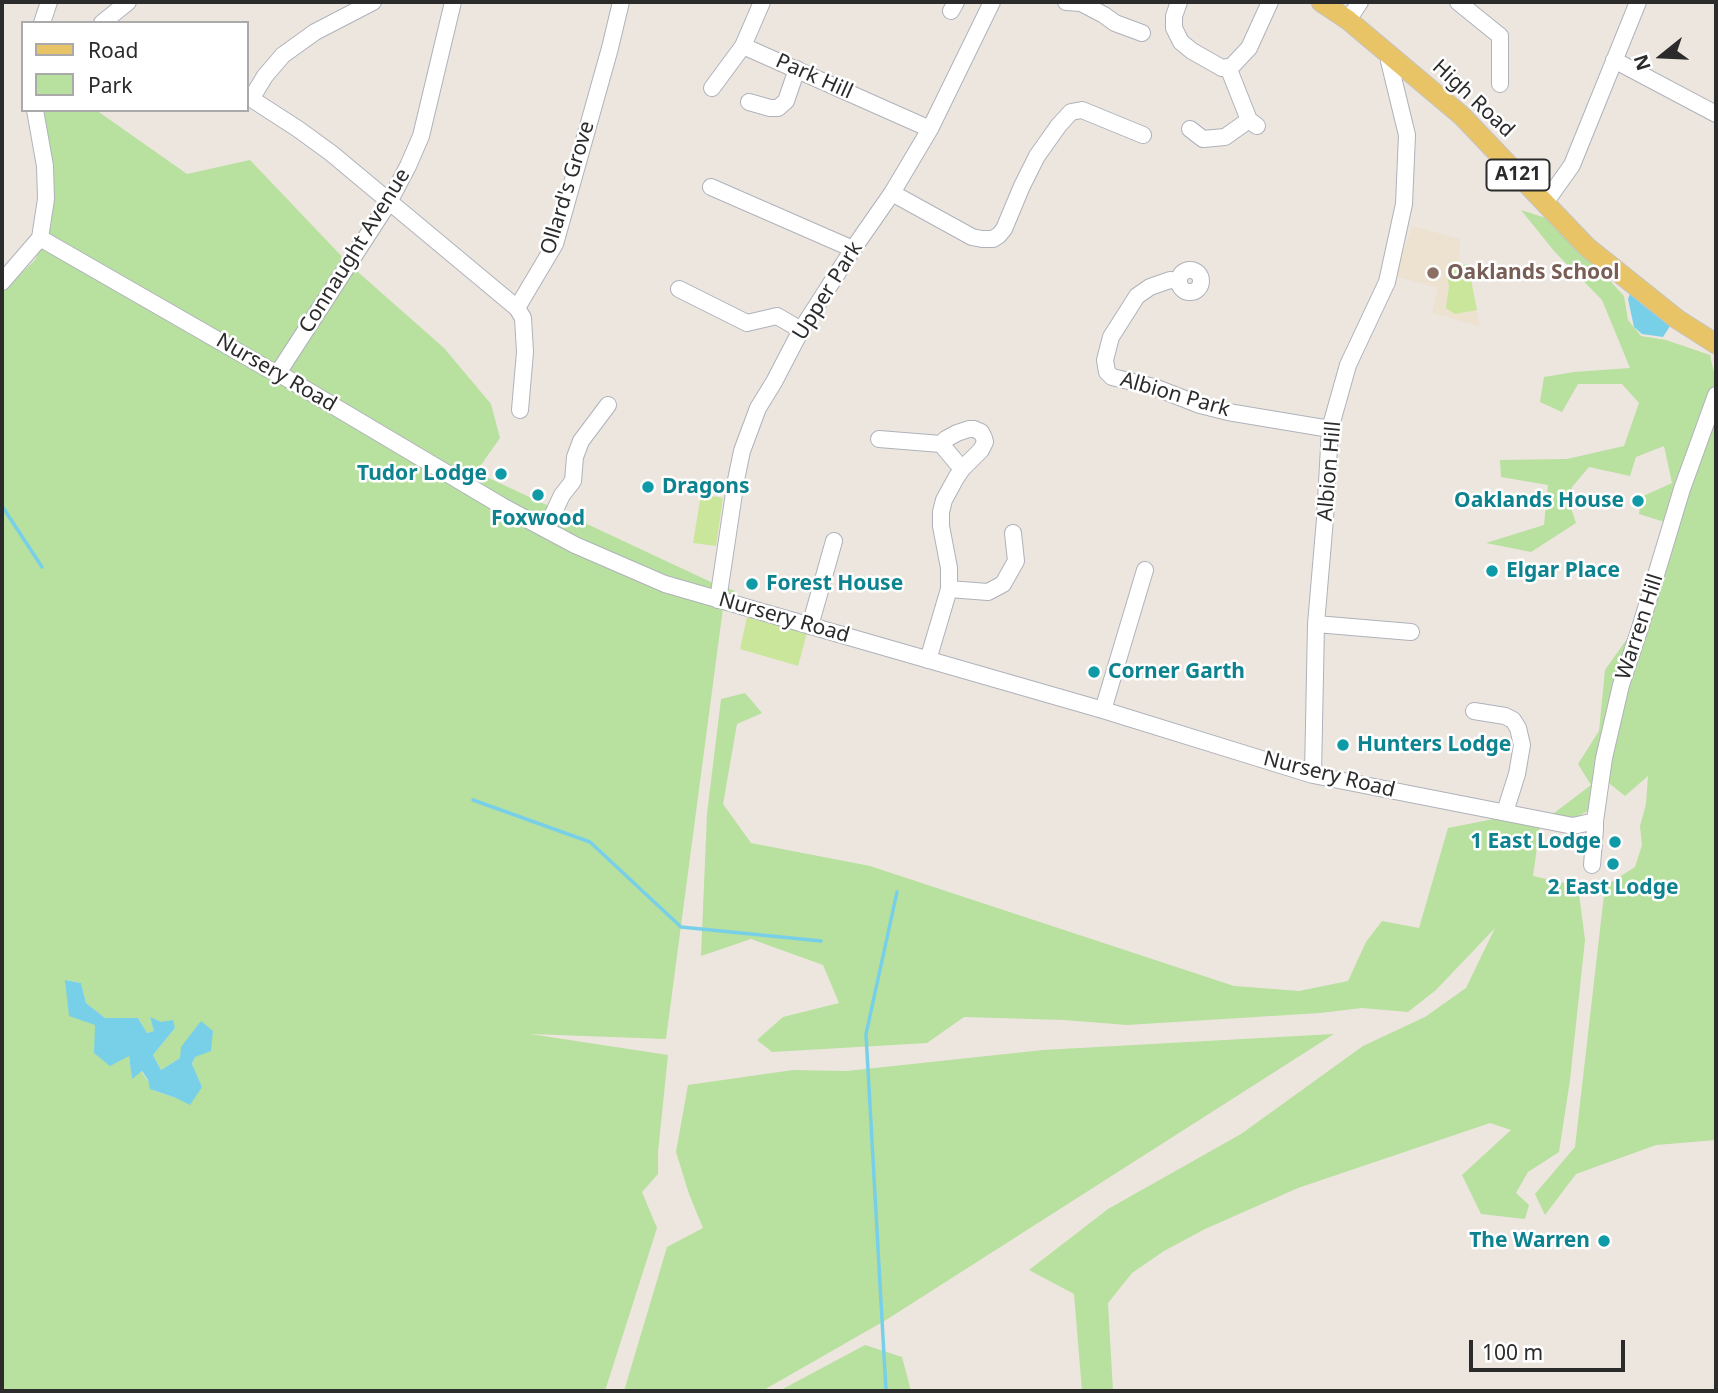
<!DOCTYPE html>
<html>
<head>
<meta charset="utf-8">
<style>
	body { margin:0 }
	#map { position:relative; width:1718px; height:1393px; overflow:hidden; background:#ece6df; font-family:"Noto Sans",sans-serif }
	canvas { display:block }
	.frame { position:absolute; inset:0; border:4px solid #2b2b2b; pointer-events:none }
	.legend { position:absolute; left:21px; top:21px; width:228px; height:91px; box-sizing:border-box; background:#fff; border:2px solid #aaa; margin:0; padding:9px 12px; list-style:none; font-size:21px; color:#2b2b2b }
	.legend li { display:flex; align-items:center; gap:14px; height:35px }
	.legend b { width:35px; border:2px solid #aaa }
	.north { position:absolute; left:1627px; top:21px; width:70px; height:70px; -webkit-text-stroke:5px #fff; paint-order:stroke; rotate:252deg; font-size:19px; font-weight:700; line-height:28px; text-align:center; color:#2b2b2b }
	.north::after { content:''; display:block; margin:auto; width:24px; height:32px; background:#2b2b2b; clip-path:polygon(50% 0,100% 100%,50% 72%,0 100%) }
	.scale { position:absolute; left:1469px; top:1340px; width:156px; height:32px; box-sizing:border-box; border:4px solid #2b2b2b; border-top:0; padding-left:9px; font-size:21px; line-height:24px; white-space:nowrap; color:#2b2b2b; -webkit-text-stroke:5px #fff; paint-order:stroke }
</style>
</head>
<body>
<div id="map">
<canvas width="1718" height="1393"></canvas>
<div class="frame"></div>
<ul class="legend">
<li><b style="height:9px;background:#e9c467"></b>Road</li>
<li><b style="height:19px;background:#b8e09e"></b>Park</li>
</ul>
<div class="north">N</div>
<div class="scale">100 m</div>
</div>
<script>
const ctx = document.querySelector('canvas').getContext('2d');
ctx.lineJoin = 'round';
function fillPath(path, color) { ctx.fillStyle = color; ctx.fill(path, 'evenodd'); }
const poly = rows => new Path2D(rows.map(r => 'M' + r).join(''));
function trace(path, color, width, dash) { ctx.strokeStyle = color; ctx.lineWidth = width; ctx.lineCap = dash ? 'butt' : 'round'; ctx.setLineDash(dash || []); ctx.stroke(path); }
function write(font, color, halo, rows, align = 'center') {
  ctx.font = font + ' "Noto Sans",sans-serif'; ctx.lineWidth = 5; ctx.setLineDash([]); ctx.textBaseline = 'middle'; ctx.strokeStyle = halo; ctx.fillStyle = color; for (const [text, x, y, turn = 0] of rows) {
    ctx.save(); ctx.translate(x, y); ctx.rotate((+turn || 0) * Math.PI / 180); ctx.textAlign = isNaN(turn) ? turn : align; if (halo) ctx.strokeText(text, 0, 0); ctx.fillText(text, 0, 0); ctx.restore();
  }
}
const education = poly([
	[1412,226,1460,239,1459,269,1468,267,1480,326,1432,313,1438,288,1395,276]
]);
const green = poly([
	[37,110,96,110,187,174,250,160,350,265,444,348,491,404,500,438,476,472,713,583,735,591,723,608,666,1039,530,1034,668,1055,658,1152,658,1174,642,1192,657,1228,605,1391,2,1391,2,292,35,260,47,234],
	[66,980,81,983,86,1003,105,1018,138,1018,147,1033,155,1031,150,1018,175,1028,153,1055,161,1070,180,1058,195,1057,192,1065,202,1087,176,1098,155,1091,141,1071,132,1078,129,1056,95,1025],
	[1521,210,1555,221,1624,296,1628,320,1641,336,1666,340,1710,355,1716,382,1708,410,1716,395,1716,1140,1656,1145,1576,1174,1545,1215,1535,1194,1575,1147,1605,886,1635,867,1642,845,1640,826,1646,804,1648,776,1625,796,1605,780,1598,806,1570,820,1549,817,1591,785,1578,764,1599,731,1605,670,1655,599,1671,524,1639,514,1641,497,1672,483,1664,446,1636,457,1630,476,1589,467,1572,487,1571,508,1576,523,1531,552,1486,543,1544,525,1548,485,1501,477,1500,460,1567,459,1624,446,1639,403,1622,384,1578,384,1562,412,1540,402,1544,377,1574,372,1630,368,1602,300,1554,251],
	[745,693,762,713,737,724,723,804,751,843,870,866,1234,986,1299,991,1348,981,1366,942,1382,921,1419,928,1448,828,1504,817,1540,826,1533,876,1578,886,1585,940,1570,1080,1559,1152,1528,1172,1516,1193,1529,1205,1525,1219,1481,1214,1462,1175,1511,1130,1490,1123,1298,1188,1205,1229,1164,1251,1132,1273,1108,1303,1113,1391,1082,1391,1074,1294,1029,1270,1108,1209,1241,1134,1363,1046,1425,1017,1466,988,1495,928,1436,990,1408,1012,1362,1008,1320,1013,1127,1025,1064,1020,964,1017,927,1043,772,1052,757,1040,783,1017,839,1003,823,965,751,939,701,956,707,814,721,699],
	[1334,1034,886,1320,762,1391,624,1391,667,1247,703,1228,689,1194,676,1152,688,1085,793,1070,847,1071,1043,1050],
	[865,1345,902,1357,911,1391,779,1391]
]);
const pitch = poly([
	[1468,264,1477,310,1455,314,1446,308,1449,286,1446,268],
	[701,494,723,498,716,546,693,543],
	[747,617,807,633,798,666,740,649]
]);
const water = poly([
	[1631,291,1672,323,1663,337,1642,334,1634,327,1628,299],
	[65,980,81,983,86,1003,105,1018,138,1018,147,1033,154,1031,150,1017,161,1022,173,1020,175,1028,153,1055,161,1070,180,1058,181,1047,201,1021,213,1031,211,1051,195,1057,192,1064,202,1087,190,1105,176,1098,150,1089,148,1080,142,1071,132,1079,129,1056,110,1066,94,1053,95,1025,69,1016]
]);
const stream = poly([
	[2,506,42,567],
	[473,800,590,842,681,927,821,941],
	[886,1391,866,1034,897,892]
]);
const minor = poly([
	[762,2,743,46,930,129],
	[1066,2,1081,3,1104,15,1115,23,1142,33],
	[1179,2,1174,16,1174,28,1181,42,1192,51,1222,68,1232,66,1249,48,1270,2],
	[1458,2,1500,36,1500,84],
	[951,11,956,2],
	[1348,20,1360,2],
	[42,23,49,2],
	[102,23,128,2],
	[1614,60,1716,114],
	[1228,67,1249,120,1257,126],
	[712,88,743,46],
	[247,96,298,129,331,153,517,308,523,318,525,352,520,410],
	[251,99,265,76,283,55,315,32,373,2],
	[749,102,770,108,778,108,786,101,797,69],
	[1190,129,1203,139,1225,137,1249,120],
	[711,187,853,249],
	[892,193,972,237,982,239,993,239,999,235,1004,229,1022,186,1037,156,1059,125,1071,112,1082,110,1143,135],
	[1545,203,1572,165,1638,2],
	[40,238,268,369,278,373,502,506,575,545,665,584,1103,710,1313,775,1573,826,1595,821],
	'1179 281a11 11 0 1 1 22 0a11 11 0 1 1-22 0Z',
	[1178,281,1170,280,1150,287,1137,296,1111,337,1105,360,1107,372,1112,377,1154,387,1200,405,1228,412,1330,429],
	[2,282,40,238,46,199,45,166,35,110],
	[679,289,747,323,777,316,801,330],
	[517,308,555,244,610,48,621,2],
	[278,373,389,202,408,166,421,136,453,2],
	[879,439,941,444,946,439,957,433,969,429,974,429,981,432,984,438,985,442,981,450,962,469,956,478,944,500,941,512,941,526,949,568,949,589,928,660],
	[941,444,962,469],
	[546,529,562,495,573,481,575,457,581,441,608,405],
	[949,589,988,592,1003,584,1016,561,1013,533],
	[718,600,736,480,742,451,758,408,774,382,801,330,853,249,892,193,930,129,992,2],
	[1316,624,1411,632],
	[810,626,834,541],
	[1103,710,1145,570],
	[1474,711,1505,716,1513,720,1518,728,1522,745,1517,774,1505,812],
	[1313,775,1316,624,1325,519,1330,429,1348,365,1387,282,1404,204,1407,135,1389,61,1390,54],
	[1592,865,1595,829,1595,821,1604,758,1621,685,1640,628,1682,489,1716,395]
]);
const major = poly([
	[1321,2,1348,20,1462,116,1587,247,1677,319,1716,344]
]);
const markers = [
	[1433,273,7,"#8d6e63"],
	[501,474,7,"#0f9aa8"],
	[648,487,7,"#0f9aa8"],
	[538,495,7,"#0f9aa8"],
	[1638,501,7,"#0f9aa8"],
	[1492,571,7,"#0f9aa8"],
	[752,584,7,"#0f9aa8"],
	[1094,672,7,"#0f9aa8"],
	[1343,745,7,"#0f9aa8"],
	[1615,842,7,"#0f9aa8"],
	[1613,864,7,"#0f9aa8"],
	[1604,1241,7,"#0f9aa8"]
];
const shields = [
	[1518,175,63]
];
const shieldNames = [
	["A121",1518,175]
];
const streetNames = [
	["Park Hill",814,77,24],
	["High Road",1473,99,43],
	["Ollard's Grove",568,188,-73],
	["Connaught Avenue",355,251,-58],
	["Upper Park",828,291,-58],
	["Nursery Road",276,373,30],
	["Albion Park",1175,395,16],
	["Albion Hill",1330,471,-85],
	["Nursery Road",784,618,16],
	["Warren Hill",1640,627,-72],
	["Nursery Road",1329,775,14]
];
const educationNames = [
	["Oaklands School",1447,273]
];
const cultureNames = [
	["Tudor Lodge",487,474,"right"],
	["Dragons",662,487],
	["Oaklands House",1624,501,"right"],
	["Foxwood",538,519,"center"],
	["Elgar Place",1506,571],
	["Forest House",766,584],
	["Corner Garth",1108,672],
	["Hunters Lodge",1357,745],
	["1 East Lodge",1601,842,"right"],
	["2 East Lodge",1613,888,"center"],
	["The Warren",1590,1241,"right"]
];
fillPath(education, '#ede2cf');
fillPath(green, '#b8e09e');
fillPath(pitch, '#cae69b');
fillPath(water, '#78d0e8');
trace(stream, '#78d0e8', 3.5);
trace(minor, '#afb2bb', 18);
trace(major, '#c4c4c4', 21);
trace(minor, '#fff', 16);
trace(major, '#e9c467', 19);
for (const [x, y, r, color] of markers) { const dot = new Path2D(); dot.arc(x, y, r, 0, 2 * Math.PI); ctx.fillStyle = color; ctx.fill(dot); trace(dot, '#fff', 2.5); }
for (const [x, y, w] of shields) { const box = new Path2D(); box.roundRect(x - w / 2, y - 15.5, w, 31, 5); ctx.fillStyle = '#fff'; ctx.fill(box); trace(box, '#2b2b2b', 2); }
write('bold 19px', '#2b2b2b', null, shieldNames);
write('21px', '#2b2b2b', '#fff', streetNames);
write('bold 21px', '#785e54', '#fff', educationNames, 'left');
write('bold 21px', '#0d838f', '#fff', cultureNames, 'left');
</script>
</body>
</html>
